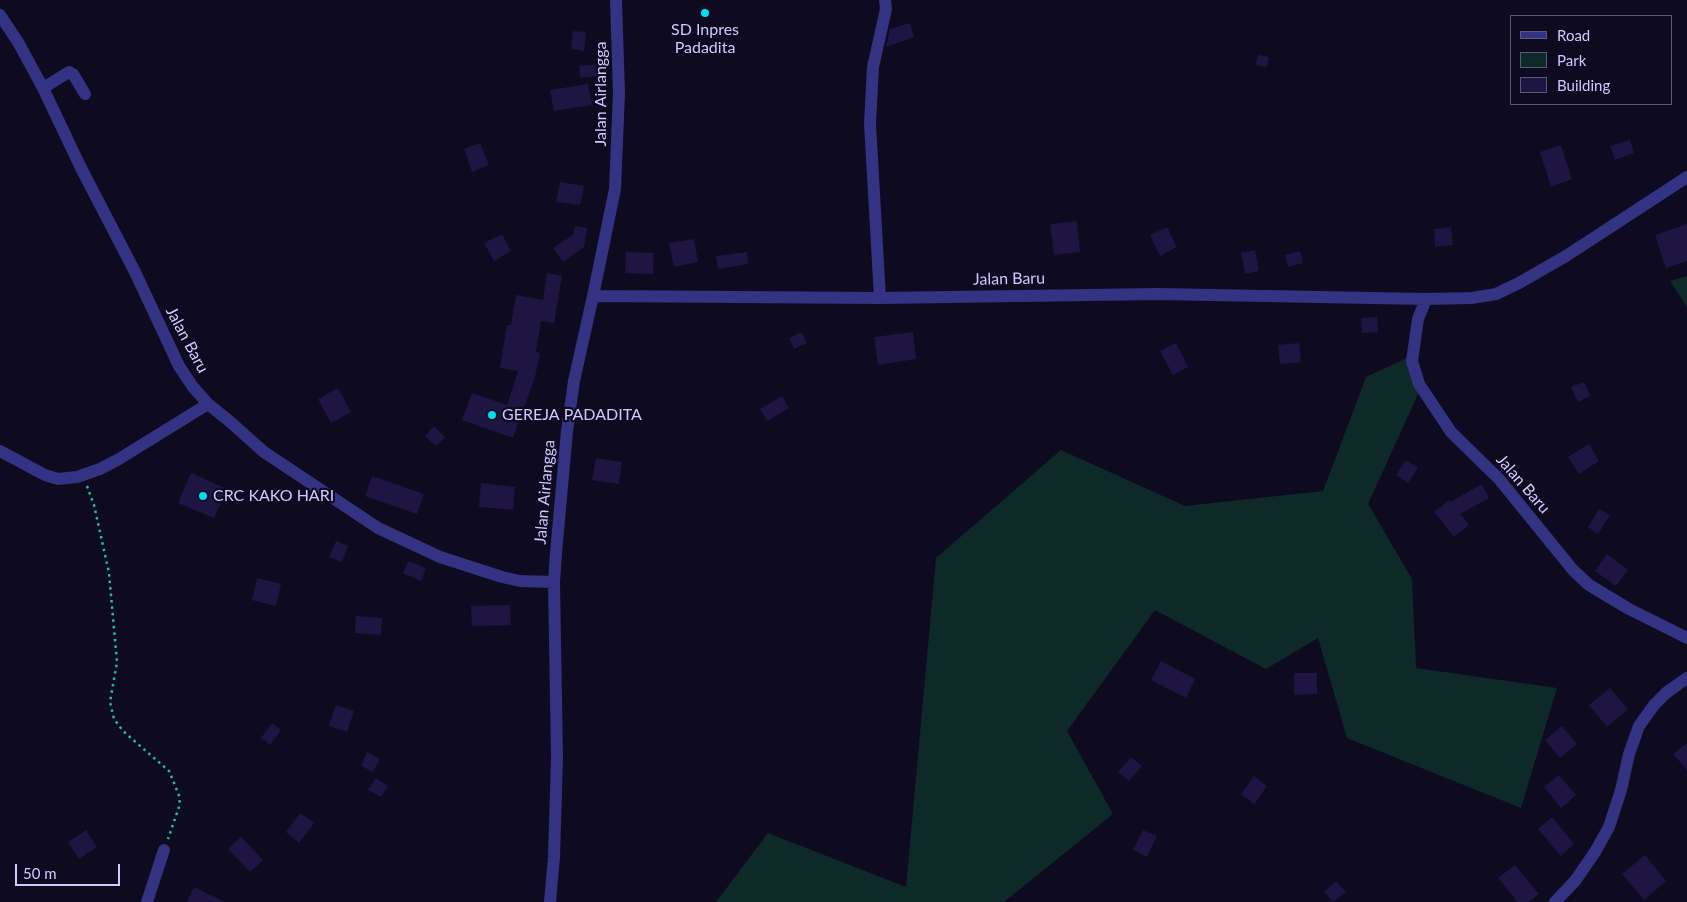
<!DOCTYPE html>
<html>
<head>
<meta charset="utf-8">
<style>
	body { margin:0 }
	#map { position:relative; width:1687px; height:902px; overflow:hidden; background:#0e0b20; font-family:Lato,sans-serif }
	canvas { display:block }
	.legend { position:absolute; left:1510px; top:15px; width:162px; height:90px; box-sizing:border-box; background:#0e0b20; border:1px solid #5b5779; margin:0; padding:6px 9px; list-style:none; font-size:15px; color:#cfc9ff }
	.legend li { display:flex; align-items:center; gap:10px; height:25px }
	.legend b { width:25px; border:1px solid #5b5779 }
	.scale { position:absolute; left:15px; top:864px; width:105px; height:22px; box-sizing:border-box; border:2px solid #cfc9ff; border-top:0; padding-left:6px; font-size:15px; line-height:18px; white-space:nowrap; color:#cfc9ff; -webkit-text-stroke:4px #0e0b20; paint-order:stroke }
</style>
</head>
<body>
<div id="map">
<canvas width="1687" height="902"></canvas>
<ul class="legend">
<li><b style="height:6px;background:#343282"></b>Road</li>
<li><b style="height:14px;background:#0d2a29"></b>Park</li>
<li><b style="height:14px;background:#1e1542"></b>Building</li>
</ul>
<div class="scale">50 m</div>
</div>
<script>
const ctx = document.querySelector('canvas').getContext('2d');
ctx.lineJoin = 'round';
function fillPath(path, color) { ctx.fillStyle = color; ctx.fill(path, 'evenodd'); }
const poly = rows => new Path2D(rows.map(r => 'M' + r).join(''));
function trace(path, color, width, dash) { ctx.strokeStyle = color; ctx.lineWidth = width; ctx.lineCap = dash ? 'butt' : 'round'; ctx.setLineDash(dash || []); ctx.stroke(path); }
function write(font, color, halo, rows, align = 'center') {
  ctx.font = font + ' Lato,sans-serif'; ctx.lineWidth = 4.5; ctx.setLineDash([]); ctx.textBaseline = 'middle'; ctx.strokeStyle = halo; ctx.fillStyle = color; for (const [text, x, y, turn = 0] of rows) {
    ctx.save(); ctx.translate(x, y); ctx.rotate((+turn || 0) * Math.PI / 180); ctx.textAlign = isNaN(turn) ? turn : align; if (halo) ctx.strokeText(text, 0, 0); ctx.fillText(text, 0, 0); ctx.restore();
  }
}
const green = poly([
	[1687,276,1687,307,1670,281],
	[1407,358,1419,392,1368,504,1412,579,1416,668,1557,688,1521,808,1347,738,1318,638,1266,669,1155,610,1067,731,1113,814,1004,902,716,902,768,833,906,887,936,558,1061,450,1185,506,1323,491,1366,377]
]);
const building = poly([
	[910,23,914,37,886,47,890,29],
	[573,31,586,32,584,51,571,49],
	[1258,55,1269,57,1267,67,1256,65],
	[600,64,600,76,580,78,579,66],
	[588,84,592,105,554,111,550,90],
	[1630,140,1634,153,1615,160,1610,146],
	[480,143,489,165,472,172,464,149],
	[1561,145,1572,179,1551,187,1540,152],
	[560,182,584,186,580,205,556,202],
	[1077,221,1080,252,1054,255,1050,224],
	[1687,224,1687,261,1666,268,1655,235],
	[575,226,587,228,584,247,563,262,553,248,573,235],
	[1167,227,1177,247,1160,256,1150,235],
	[1451,227,1453,245,1435,247,1434,229],
	[502,234,511,251,494,261,484,243],
	[694,239,698,262,674,267,669,243],
	[1255,250,1259,271,1245,274,1241,253],
	[1300,251,1303,263,1288,267,1285,255],
	[626,252,654,253,653,274,625,273],
	[747,252,748,264,718,269,716,256],
	[547,273,562,276,554,323,541,321,536,352,540,353,535,377,513,438,462,420,472,393,507,405,518,371,500,368,507,325,511,325,516,295,543,300],
	[1377,317,1378,332,1362,333,1361,318],
	[802,332,807,343,794,349,789,338],
	[913,332,916,359,878,365,874,337],
	[1176,343,1188,367,1173,375,1160,351],
	[1299,343,1301,362,1280,364,1278,345],
	[1584,382,1590,396,1578,402,1571,387],
	[338,388,351,412,331,423,318,399],
	[782,396,789,408,767,421,760,409],
	[434,426,445,437,436,446,425,436],
	[1589,444,1599,461,1579,474,1568,457],
	[596,458,622,462,619,484,592,480],
	[1406,460,1418,468,1408,483,1396,475],
	[191,473,227,489,214,518,178,503],
	[372,476,424,494,417,514,365,496],
	[481,483,515,487,513,510,479,507],
	[1482,484,1489,498,1460,514,1469,525,1454,537,1434,512,1449,500,1450,502],
	[1599,509,1610,515,1598,534,1588,527],
	[336,541,348,546,342,562,329,557],
	[1607,554,1628,570,1616,586,1595,571],
	[409,561,426,568,421,581,403,573],
	[257,578,281,584,276,606,252,600],
	[510,605,511,625,472,626,471,606],
	[356,616,382,618,381,635,355,633],
	[1161,661,1195,679,1186,698,1151,680],
	[1294,673,1317,673,1317,694,1294,695],
	[1610,688,1628,709,1607,727,1589,705],
	[336,705,354,711,347,732,329,726],
	[272,723,281,730,270,745,261,738],
	[1562,726,1577,744,1560,758,1545,740],
	[1687,743,1687,770,1673,754],
	[367,752,380,759,373,772,361,766],
	[1131,757,1142,766,1129,781,1118,772],
	[1559,775,1576,795,1561,808,1544,787],
	[1254,776,1267,786,1254,804,1241,794],
	[376,778,388,786,381,797,368,790],
	[300,813,314,823,299,843,286,832],
	[1552,817,1574,844,1561,856,1538,829],
	[86,830,97,847,79,859,68,842],
	[1143,830,1157,836,1147,857,1133,850],
	[241,837,263,860,250,872,228,849],
	[1645,855,1666,881,1644,900,1622,874],
	[1515,865,1539,894,1529,902,1518,902,1498,878],
	[1336,881,1346,892,1333,902,1324,892],
	[194,887,225,902,187,902]
]);
const path = poly([
	[87,486,94,505,109,573,117,662,110,702,114,719,123,731,169,771,174,783,180,798,179,807,168,839]
]);
const minor = poly([
	[0,15,18,42,43,88,81,168,135,272,179,366,193,387,208,404,228,420,264,452,378,528,440,557,502,577,520,581,554,582],
	[43,88,69,72,73,74,85,94],
	[593,296,880,298,1158,294,1426,299,1472,298,1496,294,1519,283,1566,256,1687,177],
	[880,298,870,124,873,67,886,9,885,0],
	[1426,299,1418,319,1412,361,1419,384,1451,432,1499,479,1573,570,1589,585,1629,609,1687,638],
	[0,451,45,475,58,479,77,477,100,469,119,459,208,404],
	[147,902,164,850],
	[550,902,554,857,557,757,554,582,556,553,567,431,574,381,593,296,615,189,619,93,616,0],
	[1555,902,1575,881,1595,852,1609,827,1621,790,1629,754,1639,726,1654,705,1666,693,1687,678]
]);
const markers = [
	[705,13,5,"#00def4"],
	[492,415,5,"#00def4"],
	[203,496,5,"#00def4"]
];
const poiNames = [
	["SD Inpres",705,30,"center"],
	["Padadita",705,48,"center"],
	["GEREJA PADADITA",502,415],
	["CRC KAKO HARI",213,496]
];
const streetNames = [
	["Jalan Airlangga",601,94,-90],
	["Jalan Baru",1009,279,-1],
	["Jalan Baru",187,340,62],
	["Jalan Baru",1523,484,49],
	["Jalan Airlangga",545,492,-85]
];
fillPath(green, '#0d2a29');
fillPath(building, '#1e1542');
trace(path, '#24b9ae', 2.5, [2.5, 4]);
trace(minor, '#343282', 12);
for (const [x, y, r, color] of markers) { const dot = new Path2D(); dot.arc(x, y, r, 0, 2 * Math.PI); ctx.fillStyle = color; ctx.fill(dot); trace(dot, '#0e0b20', 2); }
write('16px', '#cfc9ff', '#0e0b20', poiNames, 'left');
write('16px', '#cfc9ff', '#0e0b20', streetNames);
</script>
</body>
</html>
